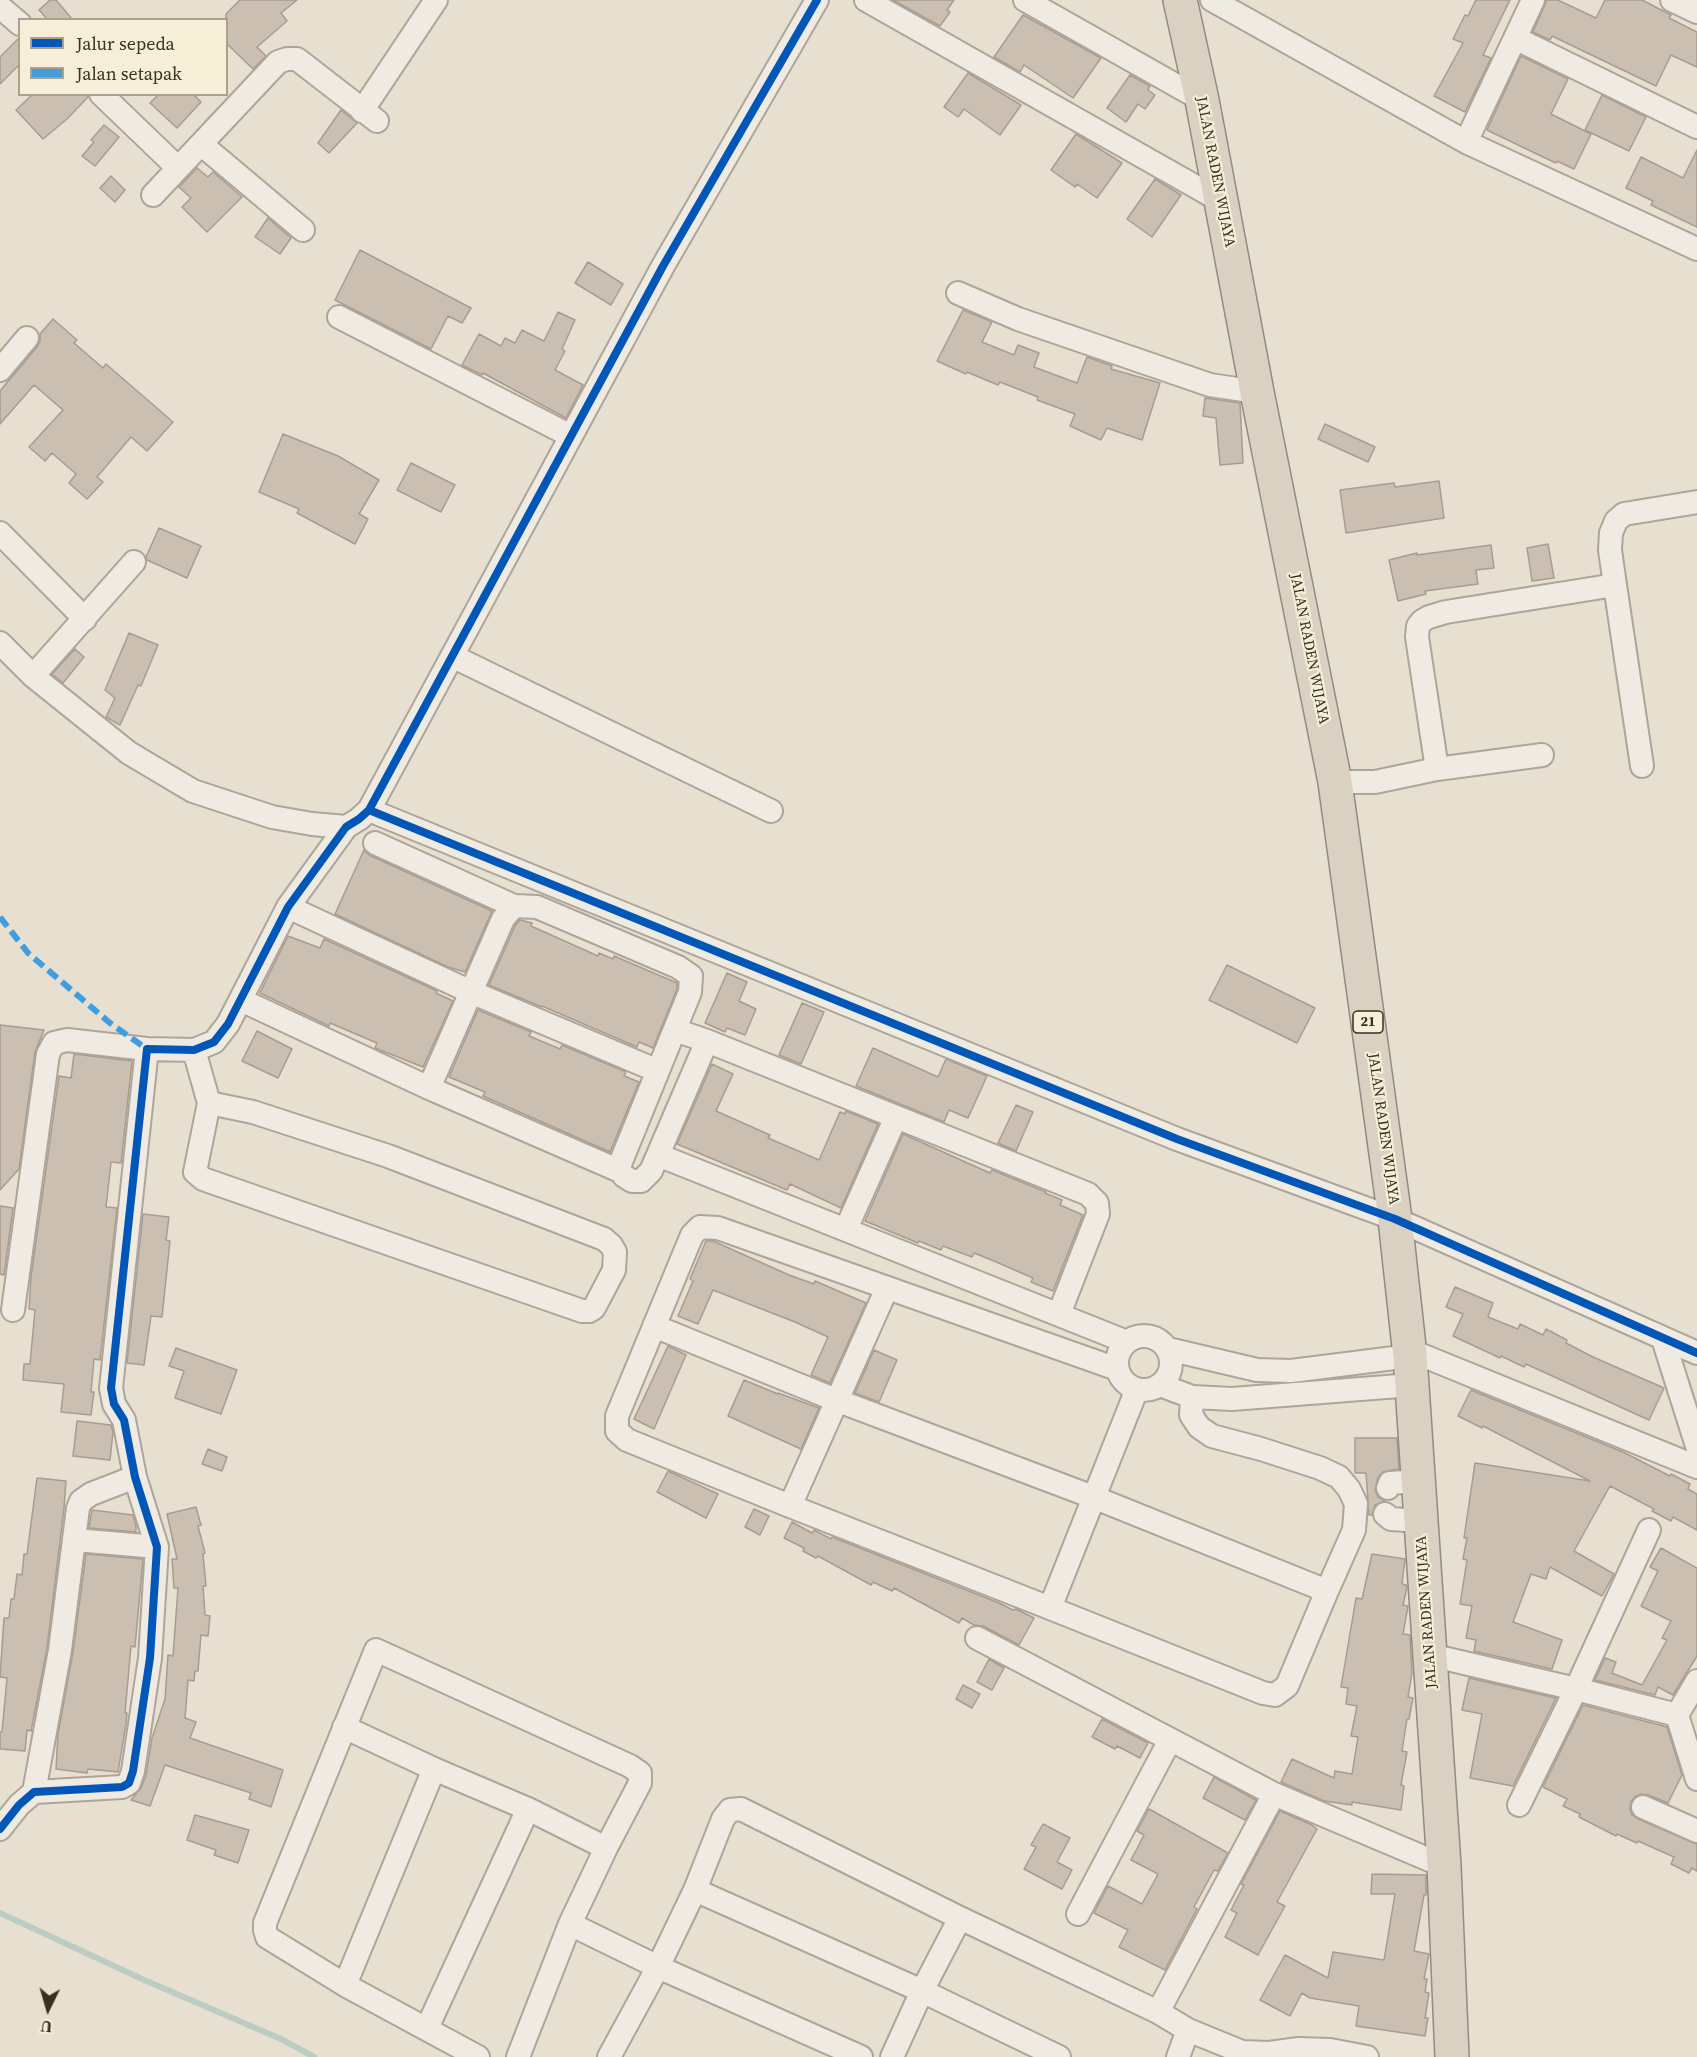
<!DOCTYPE html>
<html>
<head>
<meta charset="utf-8">
<style>
	body { margin:0 }
	#map { position:relative; width:1697px; height:2057px; overflow:hidden; background:#e7e0d1; font-family:"Source Serif 4",serif }
	canvas { display:block }
	.legend { position:absolute; left:18px; top:18px; width:210px; height:78px; box-sizing:border-box; background:#f7eed8; border:2px solid #ada18e; margin:0; padding:8px 10px; list-style:none; font-size:18px; color:#3d2e20 }
	.legend li { display:flex; align-items:center; gap:12px; height:30px }
	.legend b { width:30px; border:2px solid #ada18e }
	.north { position:absolute; left:18px; top:1979px; width:60px; height:60px; -webkit-text-stroke:4px #f7eed8; paint-order:stroke; rotate:185deg; font-size:16px; font-weight:700; line-height:24px; text-align:center; color:#3d2e20 }
	.north::after { content:''; display:block; margin:auto; width:21px; height:27px; background:#3d2e20; clip-path:polygon(50% 0,100% 100%,50% 72%,0 100%) }
</style>
</head>
<body>
<div id="map">
<canvas width="1697" height="2057"></canvas>
<ul class="legend">
<li><b style="height:8px;background:#0057b8"></b>Jalur sepeda</li>
<li><b style="height:8px;background:#3f9de0"></b>Jalan setapak</li>
</ul>
<div class="north">U</div>
</div>
<script>
const ctx = document.querySelector('canvas').getContext('2d');
ctx.lineJoin = 'round';
const poly = rows => new Path2D(rows.map(r => 'M' + r).join(''));
function trace(path, color, width, dash) { ctx.strokeStyle = color; ctx.lineWidth = width; ctx.lineCap = dash ? 'butt' : 'round'; ctx.setLineDash(dash || []); ctx.stroke(path); }
function fillPath(path, color) { ctx.fillStyle = color; ctx.fill(path, 'evenodd'); }
function write(font, color, halo, rows, align = 'center') {
  ctx.font = font + ' "Source Serif 4",serif'; ctx.lineWidth = 4.5; ctx.setLineDash([]); ctx.textBaseline = 'middle'; ctx.strokeStyle = halo; ctx.fillStyle = color; for (const [text, x, y, turn = 0] of rows) {
    ctx.save(); ctx.translate(x, y); ctx.rotate((+turn || 0) * Math.PI / 180); ctx.textAlign = isNaN(turn) ? turn : align; if (halo) ctx.strokeText(text, 0, 0); ctx.fillText(text, 0, 0); ctx.restore();
  }
}
const stream = poly([
	[0,1913,142,1979,281,2039,314,2057]
]);
const building = poly([
	[50,0,56,0,73,20,48,20,39,10,50,0],
	[240,0,297,0,281,13,287,21,257,47,266,56,253,69,226,43,226,14,240,0],
	[893,0,954,0,947,10,950,12,940,26,893,0],
	[1476,0,1510,0,1483,55,1491,58,1465,112,1434,96,1463,43,1453,39,1465,15,1468,16,1476,0],
	[1547,0,1558,0,1596,18,1605,0,1642,0,1671,15,1669,18,1697,32,1697,67,1671,55,1656,86,1552,36,1550,40,1533,32,1547,0],
	[1023,15,1101,58,1073,98,1024,65,1020,72,994,57,1023,15],
	[20,37,20,64,0,84,0,57,20,37],
	[1521,56,1568,79,1551,114,1591,134,1574,169,1557,161,1556,163,1543,157,1487,130,1521,56],
	[968,73,1021,105,1000,135,964,109,958,117,944,107,968,73],
	[1130,75,1150,86,1148,90,1155,95,1145,109,1138,104,1126,122,1107,108,1130,75],
	[33,94,88,94,88,97,67,119,43,139,16,110,33,94],
	[159,94,193,94,201,102,177,128,150,103,159,94],
	[1602,95,1646,117,1629,151,1585,130,1602,95],
	[341,110,357,123,329,153,318,143,341,110],
	[104,125,119,137,95,166,82,156,94,142,91,140,104,125],
	[1076,134,1122,163,1097,198,1077,184,1075,187,1051,170,1076,134],
	[1697,150,1697,227,1651,205,1653,201,1626,188,1641,157,1683,178,1697,150],
	[197,168,208,177,213,172,242,197,207,232,182,207,191,198,179,187,197,168],
	[111,176,125,190,115,202,100,188,111,176],
	[1155,179,1181,195,1152,237,1127,219,1155,179],
	[268,218,291,238,280,254,255,237,268,218],
	[360,250,471,308,462,323,448,316,431,349,335,300,360,250],
	[588,262,623,284,611,305,575,283,588,262],
	[963,310,992,322,982,342,1014,355,1018,345,1039,353,1034,367,1077,383,1087,357,1112,366,1111,369,1160,383,1142,440,1107,428,1101,440,1070,426,1075,414,1037,400,1038,397,1000,382,998,385,967,372,966,374,937,361,963,310],
	[558,312,575,320,562,349,565,351,555,370,583,385,566,418,483,373,482,375,462,365,479,334,501,346,505,338,515,343,522,330,544,341,558,312],
	[53,319,77,340,74,343,103,368,106,364,173,422,147,451,131,437,97,477,103,482,87,499,69,483,76,474,52,453,45,461,29,447,63,410,34,385,0,424,0,391,37,347,40,341,40,334,53,319],
	[1205,398,1240,403,1243,463,1220,465,1216,418,1203,416,1205,398],
	[1325,424,1375,447,1368,462,1318,439,1325,424],
	[283,434,338,456,379,480,359,514,368,519,355,544,297,513,299,509,259,492,283,434],
	[411,463,455,485,441,512,397,490,411,463],
	[1439,481,1444,518,1346,533,1340,490,1394,483,1395,487,1439,481],
	[159,528,201,546,187,578,147,560,146,557,159,528],
	[1548,544,1554,578,1532,581,1527,548,1548,544],
	[1491,545,1494,568,1476,570,1478,584,1425,591,1426,594,1398,601,1389,560,1417,553,1417,555,1491,545],
	[129,633,158,645,141,686,138,685,120,725,106,717,115,698,105,690,129,633],
	[75,649,84,657,63,683,52,674,75,649],
	[364,850,369,855,492,911,465,972,448,967,335,914,364,850],
	[520,920,532,923,531,926,598,956,599,953,613,959,614,956,677,983,677,989,653,1048,639,1042,637,1047,542,1006,542,1007,489,985,515,926,520,920],
	[288,936,320,948,324,939,437,991,436,993,453,1001,423,1067,375,1048,377,1043,330,1023,329,1026,260,993,288,936],
	[1227,965,1315,1008,1297,1043,1209,1000,1227,965],
	[727,973,747,982,739,1001,756,1009,745,1035,727,1028,725,1032,705,1023,727,973],
	[802,1003,824,1012,801,1064,779,1055,802,1003],
	[478,1010,531,1032,529,1036,560,1049,562,1045,626,1072,624,1076,639,1082,610,1152,483,1096,485,1092,449,1077,478,1010],
	[0,1025,44,1030,35,1052,19,1169,0,1190,0,1025],
	[257,1031,292,1049,278,1078,242,1061,257,1031],
	[873,1048,938,1077,946,1059,987,1076,968,1118,949,1110,944,1122,856,1086,873,1048],
	[74,1054,132,1061,121,1163,111,1162,106,1207,117,1208,100,1360,94,1359,91,1392,94,1392,91,1415,61,1412,64,1384,23,1380,24,1364,30,1364,35,1310,29,1309,31,1277,59,1076,71,1078,74,1054],
	[712,1064,733,1074,716,1111,770,1135,768,1138,819,1160,840,1112,845,1114,846,1111,878,1124,841,1208,790,1184,787,1190,677,1144,712,1064],
	[1016,1105,1033,1112,1016,1151,998,1143,1016,1105],
	[903,1134,990,1173,992,1170,1046,1192,1045,1193,1062,1200,1060,1205,1083,1215,1053,1291,1031,1282,1033,1278,994,1261,974,1253,972,1257,943,1246,941,1250,919,1241,918,1243,865,1221,903,1134],
	[0,1206,13,1208,4,1275,0,1274,0,1206],
	[143,1214,169,1217,166,1240,170,1241,162,1317,151,1316,144,1365,127,1363,143,1214],
	[706,1241,713,1241,789,1275,814,1284,815,1281,866,1303,830,1383,811,1375,828,1337,795,1322,713,1290,698,1324,678,1316,693,1281,690,1279,706,1241],
	[1455,1287,1493,1303,1488,1317,1518,1329,1520,1324,1543,1335,1546,1329,1567,1340,1566,1343,1593,1357,1664,1388,1649,1420,1526,1364,1524,1367,1501,1356,1500,1358,1453,1336,1463,1314,1446,1307,1455,1287],
	[668,1346,686,1355,654,1429,634,1419,668,1346],
	[176,1348,237,1370,221,1414,175,1398,184,1371,169,1366,176,1348],
	[874,1350,897,1360,879,1402,855,1393,874,1350],
	[744,1380,778,1394,778,1393,819,1408,801,1449,728,1416,744,1380],
	[1471,1390,1623,1452,1670,1476,1671,1474,1690,1484,1688,1489,1697,1494,1697,1530,1673,1517,1671,1521,1652,1511,1654,1509,1610,1486,1574,1551,1614,1574,1602,1596,1550,1567,1546,1579,1531,1574,1513,1622,1562,1640,1552,1669,1474,1651,1476,1640,1466,1638,1472,1606,1460,1604,1467,1560,1463,1559,1467,1538,1464,1538,1475,1463,1590,1481,1483,1426,1482,1428,1458,1416,1471,1390],
	[77,1421,111,1425,113,1432,110,1460,73,1456,77,1421],
	[1355,1438,1397,1438,1399,1469,1383,1472,1378,1477,1375,1490,1378,1497,1385,1501,1375,1505,1372,1515,1369,1515,1366,1473,1355,1473,1355,1438],
	[208,1449,227,1457,222,1471,202,1464,208,1449],
	[668,1471,718,1494,706,1518,657,1492,668,1471],
	[37,1478,66,1481,64,1508,47,1648,31,1731,27,1730,25,1751,0,1749,0,1732,2,1732,7,1678,0,1677,4,1618,9,1618,11,1599,14,1599,17,1574,22,1575,24,1554,27,1554,37,1478],
	[196,1507,201,1525,198,1526,205,1553,203,1554,206,1586,203,1586,205,1615,210,1616,208,1636,201,1635,198,1671,195,1671,194,1681,188,1680,185,1718,196,1722,190,1738,283,1770,271,1807,249,1799,251,1793,165,1765,150,1806,131,1800,141,1788,146,1775,152,1738,165,1699,168,1655,173,1656,178,1588,174,1588,172,1559,177,1559,167,1514,196,1507],
	[754,1509,769,1516,760,1535,745,1527,754,1509],
	[92,1510,133,1515,136,1526,136,1532,89,1528,92,1510],
	[792,1522,812,1533,814,1530,831,1539,832,1537,999,1603,1013,1610,1016,1609,1034,1618,1019,1645,983,1626,974,1625,962,1618,959,1623,894,1588,892,1591,873,1582,871,1585,818,1556,816,1558,803,1551,804,1548,784,1538,792,1522],
	[1661,1548,1697,1568,1697,1656,1673,1695,1658,1687,1655,1695,1595,1680,1605,1658,1616,1662,1612,1673,1642,1685,1667,1640,1662,1638,1671,1621,1641,1606,1658,1571,1650,1567,1661,1548],
	[86,1554,143,1559,135,1647,131,1646,125,1713,127,1713,126,1724,118,1772,88,1769,87,1773,56,1769,58,1734,73,1652,86,1554],
	[1372,1554,1405,1559,1402,1584,1406,1585,1407,1587,1403,1605,1408,1606,1403,1634,1410,1635,1412,1673,1408,1697,1413,1698,1409,1719,1407,1719,1402,1751,1407,1752,1401,1785,1404,1786,1401,1810,1352,1802,1352,1805,1324,1801,1281,1782,1292,1759,1334,1778,1335,1771,1352,1774,1358,1737,1351,1736,1357,1706,1346,1704,1348,1688,1341,1687,1356,1598,1362,1599,1372,1554],
	[989,1659,1004,1668,992,1690,977,1682,989,1659],
	[1469,1678,1556,1698,1513,1786,1470,1778,1482,1714,1462,1710,1469,1678],
	[963,1685,980,1694,972,1708,956,1699,963,1685],
	[1583,1705,1667,1727,1682,1775,1668,1803,1648,1795,1641,1794,1636,1796,1631,1801,1630,1809,1632,1815,1638,1819,1697,1844,1697,1871,1692,1868,1689,1873,1671,1864,1674,1857,1638,1841,1637,1843,1617,1834,1616,1836,1579,1817,1580,1814,1563,1806,1567,1799,1543,1787,1583,1705],
	[1102,1719,1148,1743,1140,1758,1117,1746,1115,1749,1092,1737,1102,1719],
	[1214,1777,1256,1800,1245,1820,1203,1798,1214,1777],
	[1149,1809,1228,1853,1218,1871,1214,1870,1194,1907,1197,1909,1165,1970,1119,1947,1128,1930,1094,1913,1108,1886,1142,1904,1158,1874,1131,1860,1144,1835,1137,1831,1149,1809],
	[1280,1811,1312,1825,1317,1829,1277,1902,1285,1906,1258,1955,1225,1937,1237,1913,1231,1910,1244,1885,1241,1884,1280,1811],
	[195,1815,249,1830,238,1863,214,1855,216,1850,187,1840,195,1815],
	[1043,1824,1070,1838,1057,1862,1072,1870,1062,1889,1024,1869,1036,1847,1031,1845,1043,1824],
	[1372,1874,1426,1875,1426,1895,1424,1895,1414,1951,1429,1954,1424,1979,1427,1979,1425,1992,1429,1993,1425,2018,1428,2018,1425,2036,1356,2026,1359,2006,1310,1998,1302,1993,1290,2016,1260,2000,1285,1955,1328,1978,1333,1952,1384,1960,1395,1894,1371,1894,1372,1874]
]);
const minor = poly([
	[866,0,1221,201],
	[1025,0,1202,100],
	[1212,0,1466,142,1697,249],
	[1672,0,1697,12],
	[0,7,20,24],
	[1515,38,1697,127],
	[101,94,178,168],
	[362,111,436,0],
	[1466,142,1533,0],
	[201,144,303,230],
	[153,195,278,62,287,59,297,59,377,121],
	[958,293,1018,319,1210,385,1257,392],
	[339,317,571,436],
	[0,370,27,338],
	[0,533,85,619],
	[0,643,33,676,129,753,193,791,272,817,312,824,346,827],
	[452,656,771,811],
	[33,676,134,562],
	[1642,766,1615,585,1610,550,1611,533,1616,521,1624,514,1697,502],
	[1437,769,1417,637,1418,626,1422,621,1429,617,1446,612,1615,585],
	[1335,782,1375,782,1437,769,1542,755],
	[369,810,1177,1139,1395,1219,1697,1353],
	[375,843,514,906,537,907,678,967,691,976,690,992,620,1164,620,1171,624,1176,632,1181,641,1181,651,1171,707,1041],
	[288,907,471,992,658,1071],
	[241,1000,429,1088,620,1171],
	[675,1030,707,1041,1088,1194,1097,1203,1098,1214,1059,1314],
	[194,1050,209,1103,195,1172,203,1179,582,1311,589,1311,594,1308,614,1270,615,1252,611,1245,604,1239,388,1156,253,1112,209,1103],
	[429,1088,503,919,514,906],
	[658,1155,1127,1342],
	[846,1229,896,1117],
	[13,1310,48,1054,54,1043,67,1040,147,1049],
	[654,1326,836,1400,1093,1497,1327,1591,1287,1686,1275,1695,1263,1693,1050,1608],
	'1117 1363a27 27 0 1 1 54 0a27 27 0 1 1-54 0Z',
	[1663,1339,1697,1446],
	[1168,1349,1257,1370,1291,1371,1410,1356],
	[1409,1350,1697,1467],
	[1117,1369,718,1228,700,1227,692,1235,617,1416,617,1431,627,1440,790,1506,1050,1608,1137,1389],
	[1160,1385,1192,1397,1232,1399,1412,1385],
	[1192,1397,1191,1415,1199,1427,1212,1436,1261,1449,1320,1468,1339,1477,1349,1489,1356,1504,1354,1530,1327,1591],
	[1388,1488,1390,1483,1418,1481],
	[790,1506,887,1288],
	[1385,1514,1391,1519,1421,1521],
	[75,1540,157,1547],
	[977,1638,1274,1794,1444,1866],
	[1430,1655,1576,1689,1677,1715],
	[1697,1681,1677,1715,1697,1779],
	[344,1727,434,1769,528,1809,606,1848],
	[34,1792,60,1650,78,1508,81,1501,91,1494,135,1477],
	[1519,1805,1576,1689,1649,1530],
	[1643,1807,1697,1831],
	[0,1829,19,1805,34,1792,122,1787,129,1783,133,1771,150,1658,157,1547,135,1477,124,1420,114,1404,111,1388,147,1049,194,1050,214,1042,228,1024,288,907,346,827,359,819,369,810,663,266,817,0],
	[695,1890,922,1991,1059,2057],
	[1078,1914,1170,1740],
	[570,1924,658,1967,861,2057],
	[345,1985,434,1769],
	[1158,2012,1274,1794],
	[427,2028,528,1809],
	[478,2057,345,1985,267,1937,265,1930,265,1923,376,1650,630,1766,640,1773,640,1783,606,1848,570,1924,518,2057],
	[609,2057,658,1967,695,1890,723,1819,730,1810,741,1809,960,1918,1158,2012,1188,2030,1242,2052,1269,2053,1299,2049,1330,2050,1367,2057],
	[892,2057,922,1991,960,1918],
	[1178,2057,1188,2030]
]);
const highway = poly([
	[1180,0,1202,100,1257,392,1335,782,1395,1219,1410,1356,1444,1866,1452,2057]
]);
const quiet = poly([
	[0,917,28,953,110,1023,147,1049]
]);
const cycleway = poly([
	[369,810,1177,1139,1395,1219,1697,1353],
	[0,1829,19,1805,34,1792,122,1787,129,1783,133,1771,150,1658,157,1547,135,1477,124,1420,114,1404,111,1388,147,1049,194,1050,214,1042,228,1024,288,907,346,827,359,819,369,810,663,266,817,0]
]);
const shields = [
	[1368,1022,30]
];
const shieldNames = [
	["21",1368,1022]
];
const streetNames = [
	["JALAN RADEN WIJAYA",1215,172,79],
	["JALAN RADEN WIJAYA",1309,649,79],
	["JALAN RADEN WIJAYA",1383,1129,82],
	["JALAN RADEN WIJAYA",1427,1612,-94]
];
trace(stream, '#bcccc2', 6);
fillPath(building, '#cbbfb2');
trace(building, '#a89c90', 1.5);
trace(minor, '#ada599', 26);
trace(highway, '#928b80', 36);
trace(minor, '#efebe3', 22);
trace(highway, '#dad1c2', 33);
trace(quiet, '#3f9de0', 6, [12, 6]);
trace(cycleway, '#0057b8', 8);
for (const [x, y, w] of shields) { const box = new Path2D(); box.roundRect(x - w / 2, y - 11, w, 22, 4.5); ctx.fillStyle = '#f7eed8'; ctx.fill(box); trace(box, '#3d2e20', 1.5); }
write('bold 14px', '#3d2e20', null, shieldNames);
write('15px', '#3d2e20', '#f7eed8', streetNames);
</script>
</body>
</html>
